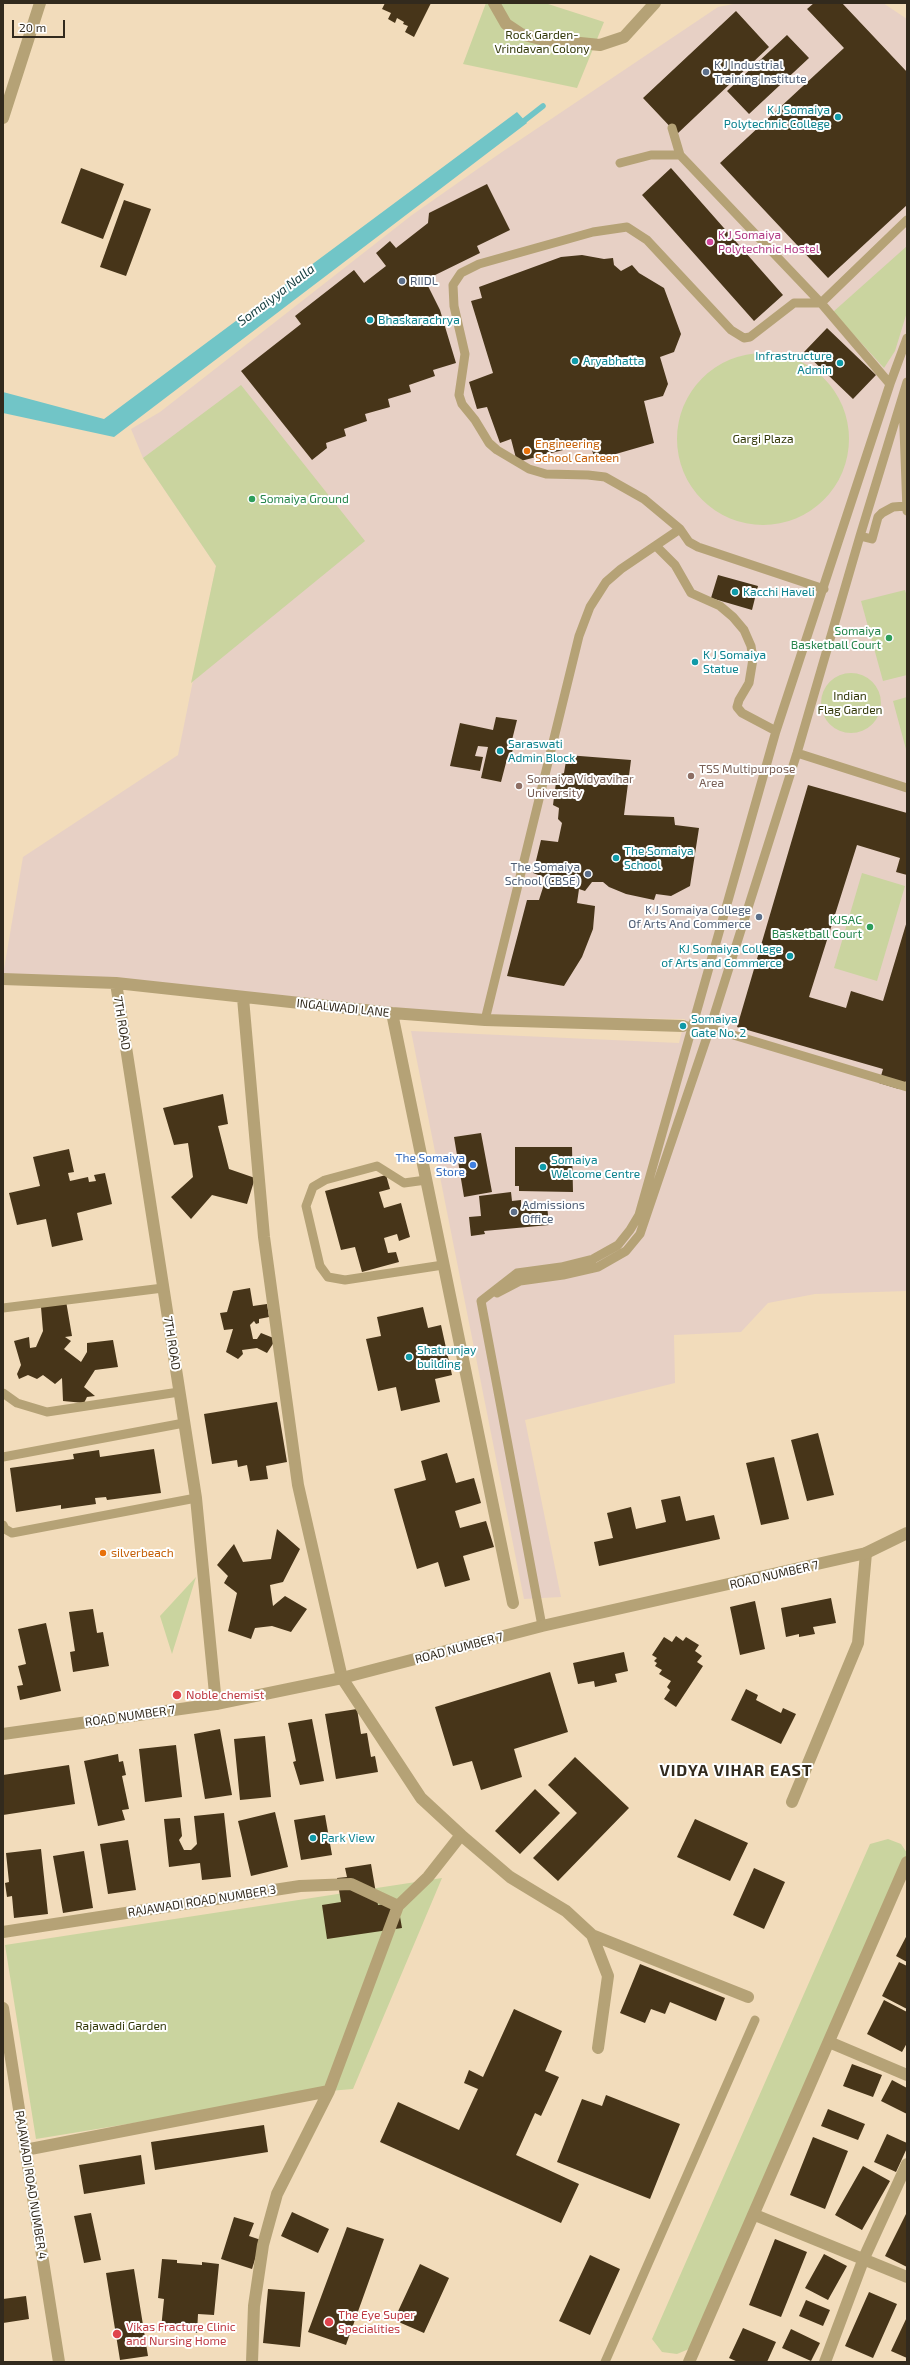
<!DOCTYPE html>
<html>
<head>
<meta charset="utf-8">
<style>
	body { margin:0 }
	#map { position:relative; width:910px; height:2365px; overflow:hidden; background:#f2dcbb; font-family:"Exo 2",sans-serif }
	canvas { display:block }
	.frame { position:absolute; inset:0; border:4px solid #322a1d; pointer-events:none }
	.scale { position:absolute; left:12px; top:20px; width:53px; height:18px; box-sizing:border-box; border:2px solid #322a1d; border-top:0; padding-left:5px; font-size:12px; line-height:14px; white-space:nowrap; color:#322a1d; -webkit-text-stroke:3px #fff; paint-order:stroke }
</style>
</head>
<body>
<div id="map">
<canvas width="910" height="2365"></canvas>
<div class="frame"></div>
<div class="scale">20 m</div>
</div>
<script>
const ctx = document.querySelector('canvas').getContext('2d');
ctx.lineJoin = 'round';
function fillPath(path, color) { ctx.fillStyle = color; ctx.fill(path, 'evenodd'); }
const poly = rows => new Path2D(rows.map(r => 'M' + r).join(''));
function trace(path, color, width, dash) { ctx.strokeStyle = color; ctx.lineWidth = width; ctx.lineCap = dash ? 'butt' : 'round'; ctx.setLineDash(dash || []); ctx.stroke(path); }
function write(font, color, halo, rows, align = 'center') {
  ctx.font = font + ' "Exo 2",sans-serif'; ctx.lineWidth = 4; ctx.setLineDash([]); ctx.textBaseline = 'middle'; ctx.strokeStyle = halo; ctx.fillStyle = color; for (const [text, x, y, turn = 0] of rows) {
    ctx.save(); ctx.translate(x, y); ctx.rotate((+turn || 0) * Math.PI / 180); ctx.textAlign = isNaN(turn) ? turn : align; if (halo) ctx.strokeText(text, 0, 0); ctx.fillText(text, 0, 0); ctx.restore();
  }
}
const education = poly([
	[739,3,883,3,907,19,907,1291,815,1294,768,1303,741,1332,674,1335,675,1383,525,1420,561,1597,524,1599,411,1031,679,1043,685,1019,486,1017,3,975,23,857,178,755,216,566,143,458,131,429,160,412,412,215,499,154,718,7]
]);
const green = poly([
	[486,3,545,3,604,22,577,88,463,64],
	[907,246,907,312,895,351,884,368,833,312],
	'677 439a86 86 0 1 1 172 0a86 86 0 1 1-172 0Z',
	[241,385,365,541,191,683,216,566,143,458],
	[905,590,907,597,907,675,883,681,861,601],
	'821 703a30 30 0 1 1 60 0a30 30 0 1 1-60 0Z',
	[907,697,907,753,893,701],
	[862,873,905,886,877,981,834,968],
	[196,1577,172,1654,160,1616],
	[888,1839,901,1844,907,1853,907,1862,689,2349,677,2354,662,2352,652,2339,870,1844],
	[442,1878,353,2089,329,2091,36,2139,5,1945]
]);
const water = poly([
	[517,112,527,123,114,437,3,413,3,392,104,419]
]);
const stream = poly([
	[520,124,543,106]
]);
const building = poly([
	[385,3,431,3,414,37,405,32,408,26,403,24,404,22,397,18,395,23,388,19,391,13,382,9],
	[814,3,842,3,907,72,907,205,828,278,720,163,844,48,807,9],
	[736,11,769,47,677,134,643,98],
	[787,35,809,58,749,114,727,91],
	[81,168,124,184,103,239,61,223],
	[671,168,783,295,754,321,642,195],
	[487,184,510,230,477,246,480,253,425,280,440,310,456,363,433,370,435,376,409,385,411,392,388,399,390,407,365,414,367,421,344,429,346,436,326,443,327,448,312,460,241,371,301,324,295,316,354,270,364,283,386,266,376,253,390,241,396,248,428,223,429,213],
	[124,200,151,209,126,276,100,267],
	[582,255,604,259,613,258,614,265,621,271,632,265,639,273,664,288,681,334,674,352,660,357,668,384,663,396,644,401,654,443,595,460,590,443,517,462,511,439,500,443,487,407,477,409,469,382,493,373,471,301,482,298,479,287,561,257],
	[827,328,876,375,853,399,804,352],
	[718,575,758,586,752,610,711,598],
	[496,717,517,720,511,744,514,745,510,760,507,759,501,782,481,778,488,747,478,746,475,756,483,757,480,771,450,766,460,723,493,730],
	[567,755,631,760,624,815,674,817,675,825,699,828,690,886,671,896,656,894,654,900,626,894,609,887,603,882,592,882,585,891,579,889,577,903,595,906,593,929,582,957,564,986,507,976,527,900,539,900,546,878,533,873,541,840,558,842,562,823,558,819,559,808,553,805,557,775,564,773],
	[808,785,907,813,907,875,896,872,900,858,857,845,809,997,846,1008,851,991,883,1001,907,921,907,1080,899,1089,879,1083,883,1069,737,1027],
	[223,1094,228,1124,218,1126,229,1169,255,1178,247,1204,212,1195,191,1219,171,1197,193,1177,188,1143,174,1145,163,1108],
	[481,1133,492,1192,464,1197,454,1137],
	[515,1147,572,1147,573,1192,519,1191,519,1186,515,1186],
	[69,1149,74,1172,68,1173,70,1181,88,1177,89,1182,96,1181,94,1175,105,1173,112,1204,77,1213,83,1240,52,1247,46,1219,17,1225,9,1193,40,1186,33,1157],
	[386,1175,390,1189,379,1192,384,1208,401,1203,410,1237,399,1241,397,1234,384,1238,388,1253,396,1252,399,1262,362,1272,355,1247,341,1250,325,1191],
	[511,1192,512,1201,521,1200,521,1208,547,1205,549,1225,484,1231,485,1234,471,1236,469,1217,481,1216,479,1196],
	[250,1288,253,1306,267,1304,269,1317,259,1319,259,1323,256,1324,254,1321,250,1325,253,1339,257,1339,261,1333,276,1339,267,1353,257,1348,242,1350,243,1354,238,1359,226,1352,233,1329,224,1330,220,1313,227,1312,233,1291],
	[66,1301,72,1336,65,1337,71,1341,64,1349,81,1362,87,1352,87,1343,113,1340,118,1367,95,1370,84,1387,95,1396,87,1397,84,1403,63,1401,62,1378,55,1384,43,1375,37,1379,28,1375,19,1379,17,1374,21,1365,14,1341,29,1337,30,1348,36,1347,43,1331,41,1307],
	[423,1307,428,1328,441,1325,452,1375,435,1379,440,1402,401,1411,396,1387,378,1391,366,1339,381,1336,377,1317],
	[277,1402,287,1462,266,1466,268,1479,250,1481,247,1465,238,1467,237,1460,212,1464,204,1414],
	[818,1433,834,1495,807,1501,791,1440],
	[154,1449,161,1493,107,1500,106,1497,95,1498,96,1504,61,1509,61,1505,16,1512,10,1468,74,1459,73,1454,99,1450,100,1457],
	[447,1453,456,1483,474,1478,481,1503,455,1511,460,1528,486,1521,494,1547,463,1556,470,1580,445,1587,438,1562,417,1569,394,1489,426,1480,421,1461],
	[774,1457,789,1519,761,1525,746,1463],
	[680,1496,686,1521,714,1515,720,1539,599,1566,594,1542,613,1538,607,1513,631,1507,636,1529,666,1522,661,1500],
	[277,1529,300,1549,283,1582,270,1585,273,1606,285,1596,307,1609,291,1632,272,1626,255,1628,251,1639,228,1631,237,1593,224,1583,228,1576,217,1565,234,1544,243,1562,271,1559],
	[831,1598,836,1623,813,1627,815,1634,799,1637,799,1634,786,1637,781,1608],
	[755,1601,765,1649,740,1655,730,1607],
	[93,1609,97,1633,103,1632,109,1666,73,1672,70,1652,75,1651,69,1612],
	[46,1623,61,1691,20,1700,17,1686,23,1685,18,1666,26,1664,18,1629],
	[676,1636,683,1641,686,1637,699,1645,695,1651,702,1656,697,1662,703,1666,676,1707,664,1699,670,1690,667,1687,671,1681,659,1674,662,1670,655,1666,657,1663,654,1661,657,1658,652,1655,664,1637,672,1642],
	[624,1652,628,1671,615,1674,617,1682,595,1687,594,1681,578,1684,573,1663],
	[550,1672,568,1732,514,1749,522,1777,481,1790,472,1761,453,1766,435,1707],
	[746,1689,758,1695,756,1700,781,1713,783,1708,796,1714,781,1744,731,1720],
	[357,1709,361,1734,367,1733,371,1757,375,1756,378,1772,336,1779,325,1714],
	[312,1719,324,1781,300,1785,293,1762,296,1761,288,1723],
	[220,1729,232,1795,205,1799,194,1734],
	[265,1736,271,1797,240,1800,234,1739],
	[176,1745,182,1797,145,1802,139,1749],
	[118,1754,119,1762,123,1761,126,1775,122,1776,129,1809,122,1810,125,1820,98,1826,84,1761],
	[575,1757,629,1808,558,1881,533,1858,577,1813,548,1785],
	[69,1765,75,1804,3,1815,3,1775],
	[535,1789,560,1813,520,1854,495,1831],
	[275,1812,288,1867,251,1876,238,1821],
	[224,1813,231,1877,202,1880,200,1863,169,1867,164,1819,180,1818,182,1836,179,1840,184,1850,191,1850,197,1844,194,1816],
	[325,1815,332,1855,301,1860,294,1820],
	[695,1819,748,1843,730,1881,677,1857],
	[128,1840,136,1890,108,1894,100,1844],
	[41,1849,48,1914,14,1918,12,1896,7,1897,5,1883,9,1882,6,1853],
	[84,1851,93,1908,63,1913,53,1856],
	[371,1864,378,1905,392,1903,399,1911,402,1928,327,1939,322,1905,341,1902,337,1878,347,1877,345,1868],
	[754,1868,785,1882,764,1929,733,1915],
	[907,1935,907,1962,896,1956],
	[899,1962,907,1966,907,2009,882,1996],
	[640,1964,725,1998,716,2021,670,2002,665,2014,651,2009,645,2023,620,2013],
	[884,2000,907,2012,907,2043,902,2052,867,2034],
	[514,2009,562,2031,545,2071,559,2077,541,2116,535,2113,516,2155,579,2184,561,2223,380,2142,398,2102,459,2130,478,2089,464,2083,469,2070,483,2077],
	[852,2064,882,2075,873,2097,843,2086],
	[892,2080,907,2088,907,2114,881,2101],
	[606,2095,680,2124,650,2199,557,2162,582,2099,602,2106],
	[828,2109,865,2124,858,2140,821,2126],
	[264,2125,268,2152,155,2170,151,2142],
	[887,2134,907,2143,907,2148,896,2172,874,2162],
	[813,2137,848,2151,825,2209,790,2195],
	[141,2155,145,2184,84,2194,79,2165],
	[863,2166,890,2181,862,2230,835,2215],
	[292,2212,329,2229,318,2253,281,2236],
	[907,2212,907,2267,885,2256],
	[91,2213,101,2260,84,2263,74,2216],
	[234,2217,254,2223,249,2236,261,2240,252,2269,221,2259],
	[347,2227,384,2239,346,2345,308,2332],
	[775,2239,807,2252,781,2317,749,2305],
	[824,2254,847,2266,828,2300,805,2288],
	[590,2255,620,2269,590,2335,559,2321],
	[162,2259,177,2260,177,2263,202,2265,202,2262,219,2264,214,2315,198,2314,197,2333,161,2329,164,2299,158,2298],
	[420,2264,449,2278,424,2333,394,2320],
	[134,2269,148,2356,120,2360,106,2273],
	[268,2289,305,2292,300,2347,263,2343],
	[869,2292,897,2304,873,2358,845,2346],
	[26,2296,29,2319,3,2323,3,2299],
	[806,2300,830,2310,823,2326,799,2316],
	[907,2317,907,2358,891,2351],
	[743,2328,776,2342,767,2362,738,2362,729,2358],
	[791,2329,820,2343,811,2361,782,2348]
]);
const service = poly([
	[672,128,680,155],
	[620,163,651,155,680,155,821,303,890,384],
	[903,401,907,511],
	[860,536,872,539,878,517,882,513,893,507,906,506],
	[656,546,675,565,691,593,720,606,733,617,744,630,751,646,753,659,749,683,739,700,737,707,742,713,776,731],
	[824,589,698,547,689,542,680,529,644,499,605,477,588,475,546,474,529,469,497,450,489,443,475,420,462,404,459,395,465,354,454,306,453,285,461,273,479,264,593,232,627,227,647,240,731,330,744,338,750,337,794,303,821,303,907,220],
	[797,753,907,788],
	[485,1020,579,636,590,607,606,582,621,569,680,529],
	[687,1026,710,1028,907,1087],
	[426,1180,404,1183,377,1166,325,1180,313,1187,306,1206,320,1266,328,1277,345,1280,443,1265],
	[497,1293,520,1281,563,1275,598,1267,626,1251,640,1234,710,1028,797,753,860,536,907,382],
	[481,1301,517,1273,561,1267,593,1259,618,1245,630,1230,639,1215,776,731,890,384,907,338],
	[481,1301,542,1626],
	[3,1308,163,1288],
	[3,1393,17,1403,47,1412,179,1392],
	[3,1457,184,1423],
	[3,1525,5,1529,12,1533,196,1498],
	[605,2362,755,2020]
]);
const minor = poly([
	[494,3,506,24,521,34,540,39,600,45,624,37,655,3],
	[3,979,116,983,392,1013,485,1020,683,1026],
	[116,983,196,1498,216,1704],
	[243,998,264,1237,298,1485,342,1678,421,1798,461,1835,428,1877,398,1906,329,2091,277,2194,263,2245,254,2306,252,2362],
	[392,1013,513,1603],
	[792,1802,858,1643,866,1553],
	[461,1835,510,1877,566,1911,592,1935,608,1976,598,2048],
	[3,1932,300,1886,351,1884,398,1906],
	[592,1935,748,1997],
	[3,2008,59,2362],
	[829,2042,907,2075],
	[25,2150,329,2091],
	[755,2215,907,2277],
	[689,2362,907,1862],
	[825,2362,864,2258,907,2164]
]);
const tertiary = poly([
	[3,118,40,3],
	[3,1734,216,1704,342,1678,542,1626,866,1553,907,1533]
]);
const markers = [
	[706,72,4,"#5c6f8a"],
	[838,117,4,"#0f9aa8"],
	[710,242,4,"#d1479c"],
	[402,281,4,"#5c6f8a"],
	[370,320,4,"#0f9aa8"],
	[575,361,4,"#0f9aa8"],
	[840,363,4,"#0f9aa8"],
	[527,451,4,"#e8710a"],
	[252,499,4,"#2e9e5b"],
	[735,592,4,"#0f9aa8"],
	[889,638,4,"#2e9e5b"],
	[695,662,4,"#0f9aa8"],
	[500,751,4,"#0f9aa8"],
	[691,776,4,"#8d6e63"],
	[519,786,4,"#8d6e63"],
	[616,858,4,"#0f9aa8"],
	[588,874,4,"#5c6f8a"],
	[759,917,4,"#5c6f8a"],
	[870,927,4,"#2e9e5b"],
	[790,956,4,"#0f9aa8"],
	[683,1026,4,"#0f9aa8"],
	[473,1165,4,"#3f7fe0"],
	[543,1167,4,"#0f9aa8"],
	[514,1212,4,"#5c6f8a"],
	[409,1357,4,"#0f9aa8"],
	[103,1553,4,"#e8710a"],
	[177,1695,5,"#e0444e"],
	[313,1838,4,"#0f9aa8"],
	[329,2322,5,"#e0444e"],
	[117,2334,5,"#e0444e"]
];
const parkNames = [
	["Rock Garden-",542,35],
	["Vrindavan Colony",542,49],
	["Gargi Plaza",763,439],
	["Indian",850,696],
	["Flag Garden",850,710],
	["Rajawadi Garden",121,2026]
];
const serviceNames = [
	["K J Industrial",714,65],
	["Training Institute",714,79],
	["RIIDL",410,281],
	["The Somaiya",580,867,"right"],
	["School (CBSE)",580,881,"right"],
	["K J Somaiya College",751,910,"right"],
	["Of Arts And Commerce",751,924,"right"],
	["Admissions",522,1205],
	["Office",522,1219]
];
const cultureNames = [
	["K J Somaiya",830,110,"right"],
	["Polytechnic College",830,124,"right"],
	["Bhaskarachrya",378,320],
	["Infrastructure",832,356,"right"],
	["Admin",832,370,"right"],
	["Aryabhatta",583,361],
	["Kacchi Haveli",743,592],
	["K J Somaiya",703,655],
	["Statue",703,669],
	["Saraswati",508,744],
	["Admin Block",508,758],
	["The Somaiya",624,851],
	["School",624,865],
	["KJ Somaiya College",782,949,"right"],
	["of Arts and Commerce",782,963,"right"],
	["Somaiya",691,1019],
	["Gate No. 2",691,1033],
	["Somaiya",551,1160],
	["Welcome Centre",551,1174],
	["Shatrunjay",417,1350],
	["building",417,1364],
	["Park View",321,1838]
];
const hotelNames = [
	["K J Somaiya",718,235],
	["Polytechnic Hostel",718,249]
];
const foodNames = [
	["Engineering",535,444],
	["School Canteen",535,458],
	["silverbeach",111,1553]
];
const leisureNames = [
	["Somaiya Ground",260,499,"left"],
	["Somaiya",881,631],
	["Basketball Court",881,645],
	["KJSAC",862,920],
	["Basketball Court",862,934]
];
const educationNames = [
	["TSS Multipurpose",699,769],
	["Area",699,783],
	["Somaiya Vidyavihar",527,779],
	["University",527,793]
];
const streetNames = [
	["INGALWADI LANE",343,1008,6],
	["7TH ROAD",122,1023,81],
	["7TH ROAD",172,1343,81],
	["ROAD NUMBER 7",774,1575,-13],
	["ROAD NUMBER 7",459,1648,-15],
	["ROAD NUMBER 7",130,1716,-8],
	["RAJAWADI ROAD NUMBER 3",202,1901,-9],
	["RAJAWADI ROAD NUMBER 4",31,2185,81]
];
const shopNames = [
	["The Somaiya",465,1158],
	["Store",465,1172]
];
const healthNames = [
	["Noble chemist",186,1695],
	["The Eye Super",338,2315],
	["Specialities",338,2329],
	["Vikas Fracture Clinic",126,2327],
	["and Nursing Home",126,2341]
];
const waterNames = [
	["Somaiyya Nalla",276,295,-37]
];
const districtNames = [
	["VIDYA VIHAR EAST",736,1771]
];
fillPath(education, '#e7d0c5');
fillPath(green, '#cad49f');
fillPath(water, '#71c5c7');
trace(stream, '#71c5c7', 5.5);
fillPath(building, '#473519');
trace(service, '#b5a276', 9);
trace(minor, '#b5a276', 12);
trace(tertiary, '#b5a276', 12);
for (const [x, y, r, color] of markers) { const dot = new Path2D(); dot.arc(x, y, r, 0, 2 * Math.PI); ctx.fillStyle = color; ctx.fill(dot); trace(dot, '#fff', 1.5); }
write('12px', '#33390a', '#fff', parkNames);
write('12px', '#4e5e75', '#fff', serviceNames, 'left');
write('12px', '#0d838f', '#fff', cultureNames, 'left');
write('12px', '#b23c85', '#fff', hotelNames, 'left');
write('12px', '#c56008', '#fff', foodNames, 'left');
write('12px', '#27864d', '#fff', leisureNames, 'right');
write('12px', '#785e54', '#fff', educationNames, 'left');
write('12px', '#322a1d', '#fff', streetNames);
write('12px', '#366cbe', '#fff', shopNames, 'right');
write('12px', '#be3a42', '#fff', healthNames, 'left');
write('italic 13px', '#133c3d', '#fff', waterNames);
ctx.letterSpacing = '1px';
write('bold 16px', '#322a1d', '#fff', districtNames);
ctx.letterSpacing = '0px';
</script>
</body>
</html>
